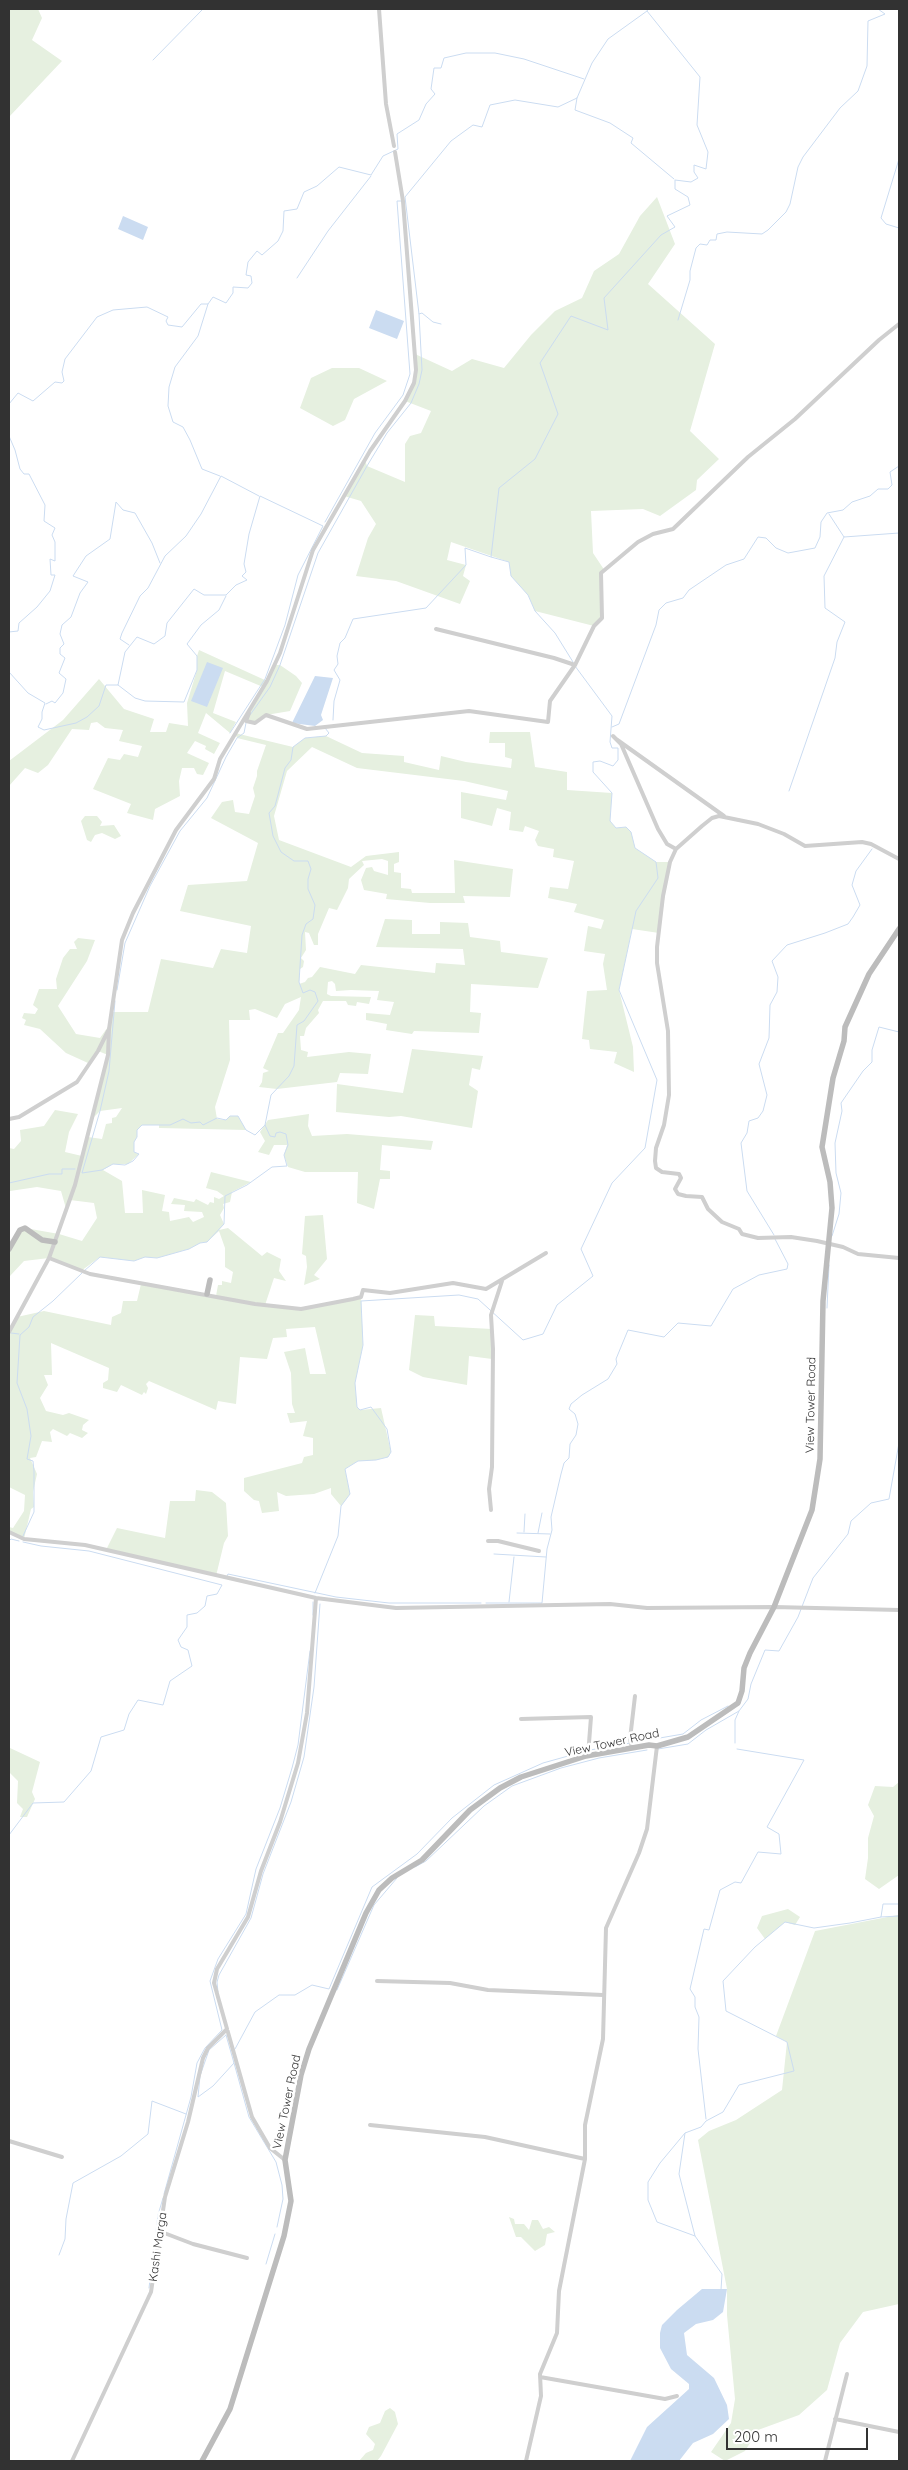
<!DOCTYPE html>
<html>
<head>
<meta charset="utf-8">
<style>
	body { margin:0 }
	#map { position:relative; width:908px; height:2470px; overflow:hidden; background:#fff; font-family:Quicksand,sans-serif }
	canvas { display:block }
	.frame { position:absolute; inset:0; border:10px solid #323232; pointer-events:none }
	.scale { position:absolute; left:726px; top:2428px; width:142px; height:22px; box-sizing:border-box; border:2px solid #323232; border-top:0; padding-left:6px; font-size:15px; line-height:18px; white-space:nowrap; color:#323232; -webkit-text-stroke:4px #fff; paint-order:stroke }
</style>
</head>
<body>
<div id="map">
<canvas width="908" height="2470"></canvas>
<div class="frame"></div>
<div class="scale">200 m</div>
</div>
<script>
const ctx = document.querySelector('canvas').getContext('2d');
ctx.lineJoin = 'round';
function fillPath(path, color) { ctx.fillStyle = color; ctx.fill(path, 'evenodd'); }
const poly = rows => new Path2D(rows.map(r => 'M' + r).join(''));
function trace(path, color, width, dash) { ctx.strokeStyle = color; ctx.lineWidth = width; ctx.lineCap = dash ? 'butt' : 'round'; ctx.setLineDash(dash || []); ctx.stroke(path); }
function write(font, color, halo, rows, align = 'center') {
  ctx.font = font + ' Quicksand,sans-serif'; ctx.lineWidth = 5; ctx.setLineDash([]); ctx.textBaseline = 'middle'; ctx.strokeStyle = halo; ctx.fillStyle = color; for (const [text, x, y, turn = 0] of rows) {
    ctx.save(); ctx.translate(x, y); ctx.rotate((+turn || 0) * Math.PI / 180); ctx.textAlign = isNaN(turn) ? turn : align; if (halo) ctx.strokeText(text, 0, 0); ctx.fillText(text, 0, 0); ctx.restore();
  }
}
const green = poly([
	[9,9,38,9,42,18,32,40,62,61,9,117],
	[657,197,675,244,648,284,715,344,690,431,719,459,697,480,696,490,660,516,643,509,591,511,593,553,605,571,601,574,602,618,594,626,535,611,528,595,511,576,509,562,451,542,447,560,466,565,463,576,470,581,460,604,396,581,356,576,368,538,376,524,361,501,344,496,365,460,367,466,405,482,405,444,410,436,421,433,431,411,405,401,414,383,415,354,452,371,472,359,504,368,531,335,555,311,582,298,594,271,619,254,640,216],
	[332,368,359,368,387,381,354,399,345,420,333,426,300,408,311,378],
	[199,650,267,681,275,665,280,665,296,676,302,683,290,711,266,715,255,723,246,721,263,687,225,671,213,713,236,722,230,733,206,713,198,733,220,743,214,754,205,749,206,746,195,741,187,753,209,763,203,775,197,774,194,768,182,768,179,781,180,796,155,809,153,820,127,813,131,804,93,789,108,758,120,760,124,754,138,757,142,746,119,741,123,730,105,728,97,722,91,723,89,730,72,729,48,765,38,773,25,768,9,786,9,761,63,720,99,679,124,709,154,719,150,732,166,732,169,723,188,726,187,703,197,670,197,656],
	[490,732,530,732,535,767,567,772,567,790,612,793,610,821,616,828,626,827,631,832,635,848,656,862,670,862,659,933,632,929,619,990,633,1047,634,1072,614,1063,617,1052,590,1049,589,1040,582,1039,587,991,607,990,603,964,605,954,584,951,588,926,601,929,604,920,574,912,577,904,548,898,550,887,568,889,574,861,553,857,554,849,538,846,535,840,539,831,525,826,523,832,509,830,511,812,497,808,492,826,461,818,461,792,506,800,508,791,464,781,357,768,312,747,287,771,274,816,279,840,351,867,366,856,399,852,399,862,394,864,394,872,401,873,401,888,411,889,412,893,455,893,454,860,513,869,510,897,463,896,465,903,430,903,386,899,387,894,364,890,361,880,366,868,372,867,374,871,388,875,388,861,382,859,362,861,364,865,349,879,348,888,337,910,329,908,318,934,318,945,314,945,309,933,305,932,306,950,301,958,304,961,303,967,300,969,299,984,305,982,308,978,312,977,320,967,355,974,361,965,435,973,436,963,465,965,463,949,376,947,385,919,412,920,412,934,440,934,440,922,468,923,470,937,500,941,501,952,548,958,538,988,471,984,470,1012,481,1013,479,1033,414,1031,412,1034,386,1030,387,1024,366,1020,366,1013,390,1015,394,1002,377,1000,379,991,351,990,336,991,335,984,332,981,328,982,327,994,331,996,371,997,369,1004,357,1002,356,1006,348,1005,346,1001,323,1001,318,1010,319,1013,306,1028,304,1036,300,1036,301,1050,308,1052,307,1057,349,1052,371,1054,368,1074,340,1073,337,1082,277,1089,259,1087,262,1082,263,1073,269,1071,263,1068,278,1033,283,1033,299,1010,301,997,285,1004,277,1018,255,1009,249,1010,250,1020,229,1020,230,1060,215,1107,217,1119,226,1120,230,1116,238,1116,246,1130,159,1128,159,1125,142,1125,137,1130,137,1137,134,1142,134,1152,139,1154,128,1164,113,1164,103,1170,122,1181,125,1213,143,1213,142,1190,165,1195,162,1211,169,1212,170,1221,189,1217,193,1222,204,1217,202,1212,184,1211,185,1205,171,1204,174,1198,194,1202,196,1199,208,1205,210,1202,214,1203,214,1197,219,1199,224,1196,217,1191,206,1188,211,1172,251,1182,232,1192,230,1202,223,1204,224,1208,220,1215,224,1224,219,1230,228,1228,262,1256,267,1252,281,1259,279,1271,286,1281,274,1278,265,1305,301,1309,361,1297,363,1345,355,1383,357,1407,360,1410,381,1408,391,1452,388,1457,376,1460,358,1461,345,1469,350,1494,341,1506,331,1494,331,1488,314,1494,286,1496,277,1492,279,1511,262,1513,259,1501,254,1500,244,1491,244,1478,302,1463,304,1457,313,1455,313,1438,303,1436,307,1421,290,1423,287,1413,295,1413,292,1404,291,1373,284,1352,305,1348,310,1374,326,1374,315,1327,286,1329,287,1337,273,1338,267,1359,240,1357,236,1404,218,1401,216,1410,149,1381,146,1384,148,1388,146,1394,144,1392,142,1395,121,1385,117,1392,103,1388,103,1383,108,1380,109,1368,51,1343,52,1375,44,1375,48,1385,40,1398,46,1411,63,1415,69,1413,89,1420,83,1425,82,1430,88,1433,82,1438,70,1433,67,1436,53,1429,50,1432,52,1442,42,1441,36,1457,30,1458,37,1474,33,1492,34,1507,31,1509,24,1539,9,1532,9,1527,13,1528,24,1511,25,1495,9,1487,9,1332,17,1317,44,1311,111,1325,112,1317,121,1313,123,1301,137,1301,141,1284,216,1296,218,1285,222,1285,222,1281,231,1283,233,1272,225,1267,225,1248,219,1231,207,1242,200,1243,189,1249,157,1258,145,1257,134,1261,100,1257,81,1271,49,1258,24,1261,10,1276,9,1249,25,1228,59,1234,82,1241,97,1218,94,1203,70,1200,67,1212,61,1191,37,1187,10,1191,9,1197,9,1148,14,1149,21,1141,20,1130,44,1126,55,1110,78,1114,69,1132,65,1152,82,1156,88,1137,102,1139,106,1124,112,1123,112,1118,116,1117,122,1108,100,1111,94,1117,108,1055,98,1051,88,1063,66,1053,40,1029,24,1025,26,1020,22,1018,24,1013,35,1014,38,1009,33,1005,39,989,57,989,56,979,63,958,70,949,77,949,74,942,78,938,95,940,87,961,58,1006,76,1034,100,1038,110,1024,112,1012,148,1012,161,959,213,968,221,949,247,953,251,926,180,911,188,885,247,881,258,843,211,818,222,802,233,800,235,812,249,814,255,796,253,788,257,776,257,771,266,745,237,738,235,733,293,747,305,738,326,736,362,753,404,756,404,762,439,770,441,756,466,762,511,768,512,759,505,757,505,743,489,743],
	[85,816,97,816,102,822,100,826,114,825,121,836,115,839,102,833,95,835,91,842,87,840,81,821],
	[412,1049,483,1056,480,1070,472,1068,469,1085,478,1091,472,1128,401,1116,389,1117,336,1112,337,1084,403,1093],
	[309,1114,308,1126,312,1136,347,1134,433,1141,431,1150,382,1145,380,1170,390,1171,390,1179,380,1179,374,1209,357,1203,358,1172,305,1172,288,1167,284,1155,287,1145,274,1145,269,1155,258,1152,265,1141,260,1132,268,1120],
	[323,1215,327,1259,314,1275,320,1279,304,1285,307,1267,306,1256,302,1254,305,1216],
	[415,1315,434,1316,435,1326,492,1329,492,1359,469,1356,467,1385,423,1377,409,1370],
	[196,1490,212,1492,226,1503,228,1536,224,1543,216,1576,106,1550,117,1528,165,1538,170,1501,195,1501],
	[10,1748,40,1762,32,1792,35,1799,27,1817,20,1817,23,1809,17,1803,18,1781,9,1772],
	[899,1782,899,1875,879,1889,865,1879,868,1858,868,1838,874,1816,868,1805,875,1786,893,1787],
	[788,1909,800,1917,795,1925,785,1922,765,1939,757,1928,762,1916],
	[898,1915,899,2304,863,2312,840,2343,827,2390,799,2415,758,2430,745,2451,725,2461,711,2452,731,2423,735,2399,727,2315,727,2289,698,2140,709,2131,736,2120,782,2090,787,2042,776,2036,815,1931],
	[509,2217,514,2219,515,2224,524,2224,529,2230,532,2220,538,2220,543,2229,549,2227,555,2232,547,2234,545,2245,535,2251,521,2237,516,2237],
	[390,2408,395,2412,398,2424,381,2456,377,2461,359,2461,366,2453,373,2450,375,2444,366,2434,369,2427,380,2423,385,2411]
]);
const water = poly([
	[123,216,148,227,143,240,118,229],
	[376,310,404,321,397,339,369,328],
	[207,662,223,668,207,707,191,701],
	[315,676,333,678,321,715,323,720,315,726,292,723],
	[702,2289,727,2289,723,2312,713,2320,696,2324,684,2333,687,2355,714,2378,727,2405,729,2419,713,2434,693,2443,679,2461,630,2461,647,2427,689,2389,689,2384,671,2369,660,2348,660,2333,662,2325,677,2310]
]);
const stream = poly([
	[153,60,203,9],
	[577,98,575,110,610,123,633,138,631,143,674,179],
	[899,159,881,218,886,224,899,228],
	[297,278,328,231,371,176],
	[208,304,198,336,175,367,169,387,168,406,173,422,183,427,190,440,202,469,220,476],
	[678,320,690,280,690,271,696,248,700,244,707,245,710,240,716,240,717,234,727,232,762,234,768,230,786,212,790,204,798,167,803,157,840,108,858,91,867,66,868,21,885,14,878,9],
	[441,324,433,322,422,313,419,314,405,197,451,141,473,125,482,127,490,105,515,100,558,107,577,98,592,63,608,39,647,11],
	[9,404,18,393,33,401,55,382,62,383,64,381,62,372,65,359,97,317,113,310,147,307,168,317,166,321,168,325,182,327,201,304,208,304,213,297,226,303,233,293,233,287,248,288,252,283,251,276,246,275,248,262,257,251,262,255,278,241,283,231,284,211,297,209,304,192,317,186,339,167,371,175,383,156,398,149,397,134,419,120,426,104,435,94,431,89,434,68,441,68,444,58,466,53,495,53,524,59,584,79],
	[9,436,15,450,20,469,24,474,29,474,45,505,44,521,55,528,52,535,55,542,55,561,50,559,51,575,55,575,50,591,37,607,19,623,18,631,9,632],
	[829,514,844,537,899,533],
	[325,522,375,433,403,395,410,374,397,201,401,201],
	[129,645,120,639,122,633,140,596,148,588,165,556,186,536,201,514,221,476,259,496],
	[573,662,555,633,535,611,528,595,511,576,509,562,491,557,499,488,535,459,558,414,540,363,571,316,608,330,604,298,661,235,675,227,667,216,690,205,688,197,675,189,675,180,691,182,698,178,694,172,694,165,706,169,708,152,697,125,700,77,647,11,648,9],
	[9,672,28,693,45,703,42,712,42,719,38,727,44,730,76,723,87,717,99,706,106,685,118,685,125,652,137,637,154,644,165,636,167,623,194,589,204,595,226,595,236,585,247,580,242,576,246,572,244,564,249,534,260,496,323,526,298,575,285,625,265,679,230,733],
	[118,685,135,698,145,701,184,702,197,670,197,656,187,644,201,625,219,610,226,596],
	[46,704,52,701,55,703,63,693,66,679,59,673,65,658,60,654,60,648,64,644,60,634,62,625,71,617,80,593,88,582,73,576,86,556,110,539,116,502,123,510,135,513,152,543,160,563],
	[250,715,270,687,280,665,318,553,367,466,387,433,411,403,419,384,422,370,419,314],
	[333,720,334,701,340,680,334,670,338,664,337,656,340,643,345,638,353,619,426,608,466,565,465,548,491,557],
	[612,727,619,724,656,625,659,610,666,603,683,598,689,590,726,565,744,559,758,537,766,538,776,548,788,553,815,548,820,537,821,522,827,513,843,510,852,502,870,496,878,489,888,489,892,485,890,472,899,466],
	[789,791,835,658,837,642,845,622,825,608,824,576,844,537],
	[117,990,125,943,150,886,180,831,207,798,226,757,237,738,244,733,246,723],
	[115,1001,109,1071,100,1111,82,1173,102,1170,113,1164,125,1165,133,1161,139,1154,134,1152,134,1142,137,1137,137,1130,142,1125,170,1125,183,1119,191,1123,200,1122,203,1125,217,1118,226,1120,230,1116,238,1116,246,1130,255,1135,265,1125],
	[9,1183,49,1174,62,1174,62,1169,75,1169],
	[774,1235,747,1191,741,1143,747,1133,749,1121,758,1118,763,1111,767,1095,759,1064,769,1038,770,1005,777,992,778,977,772,961,787,945,825,933,848,924,853,917,860,905,852,885,856,871,872,849],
	[832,1236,839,1214,841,1193,836,1173,835,1143,842,1111,841,1103,863,1071,872,1062,872,1050,879,1027,899,1032],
	[84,1271,100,1257,134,1261,145,1257,157,1258,189,1249,200,1243,207,1242,224,1224,225,1196,247,1185,272,1167,287,1166,284,1155,288,1145,286,1134,280,1132,276,1133,275,1137,270,1136,265,1125,271,1095,289,1076,294,1066,297,1025,304,1021,318,1001,315,992,310,990,303,993,299,982,302,935,306,924,313,919,315,905,308,889,308,879,311,869,308,861,294,861,281,852,273,836,269,813,275,806,285,768,291,760,293,747,305,738,326,736,329,733,325,728],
	[827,1308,829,1265],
	[11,1333,19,1334],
	[524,1532,525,1514],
	[517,1533,550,1534],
	[538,1533,542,1513],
	[23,1536,34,1512,34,1471,33,1461,27,1459,31,1436,27,1409,17,1383,20,1335,29,1327,33,1317,53,1301,82,1273],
	[9,1541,11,1539,19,1541],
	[494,1554,546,1557],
	[227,1576,228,1574,336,1597,389,1603,481,1603],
	[315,1593,338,1536,341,1506,350,1494,345,1469,358,1461,376,1460,388,1457,391,1452,387,1429,371,1407,360,1410,357,1407,355,1383,363,1345,361,1301,459,1295,478,1299,523,1340,543,1334,557,1305,593,1276,581,1249,612,1183,645,1148,657,1080,619,990,636,911,658,878,656,862,635,848,631,832,626,827,616,828,610,821,612,793,593,772,593,762,600,761,613,766,618,760,618,748,612,748,610,742,612,716,575,666],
	[509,1602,514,1557],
	[486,1603,542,1603,547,1549,552,1530,551,1517,561,1474,564,1463,569,1458,570,1444,576,1435,578,1424,575,1414,569,1409,571,1404,582,1395,608,1379,617,1364,616,1359,628,1330,664,1337,678,1323,711,1326,733,1289,759,1275,787,1269,788,1264,775,1239],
	[313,1615,313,1602],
	[735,1743,735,1720,739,1711],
	[658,1749,688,1744,706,1730,739,1711,748,1699,751,1684,765,1650,779,1651,798,1617,813,1578,848,1534,851,1521,871,1503,889,1499,899,1443],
	[590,1750,683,1734,701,1720,728,1706],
	[9,1835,33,1803,64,1802,91,1771,101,1737,124,1730,129,1714,138,1700,163,1705,170,1681,192,1666,188,1650,181,1647,178,1640,187,1627,187,1615,197,1613,205,1606,207,1596,217,1594,222,1585,89,1551,41,1546,23,1542],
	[415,1867,426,1861,484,1806,512,1786,561,1768,599,1758,647,1750],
	[881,1917,899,1916],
	[337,1990,374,1905,397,1878],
	[218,1992,217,1982,219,1975,251,1918,263,1874,291,1802,304,1757,314,1687,320,1604],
	[226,2035,234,2063,213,2086,198,2097,200,2076,209,2050,226,2035],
	[235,2049,255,2012,279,1995,295,1995,312,1985,329,1989,372,1887,417,1854,452,1818,494,1785,543,1763,586,1751],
	[234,2063,249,2117,276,2162,282,2185,283,2199,277,2227],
	[706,2119,698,2049,699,2017,695,2007,695,1997,690,1989,704,1929,709,1930,720,1890,735,1882,741,1883,758,1852,781,1854,779,1834,767,1827,804,1760,737,1749],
	[685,2133,660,2163,648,2182,648,2200,657,2222,695,2236],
	[164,2194,191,2097,197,2063,205,2048,222,2030,210,1981,218,1959,246,1914,256,1869,280,1808,292,1768,298,1745,310,1651],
	[59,2255,65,2239,66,2219,73,2183,121,2156,148,2134,152,2101,186,2114],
	[266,2264,275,2234],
	[149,2288,158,2215,163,2198],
	[721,2290,722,2274,695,2236,679,2174,685,2133,701,2127,706,2121,723,2112,739,2085,794,2071,787,2042,726,2011,723,1981,755,1947,785,1922,814,1928,850,1923,881,1917,883,1904,899,1904]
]);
const street = poly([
	[379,9,386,104,394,146],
	[436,629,554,658,575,665],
	[249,713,246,721,255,723,266,715,307,729,469,711,548,722,550,701,575,665,594,626,602,618,601,573,638,542,653,534,673,529,748,457,795,419,879,340,899,324],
	[613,736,621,744,658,829,667,844,676,849],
	[616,739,724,816],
	[899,859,871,844,862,842,805,846,784,834,758,824,719,816,712,818,702,826,676,849,670,862,663,896,657,947,657,963,668,1031,669,1095,664,1125,656,1148,655,1161,656,1168,662,1172,679,1174,681,1178,675,1189,678,1194,686,1196,702,1197,708,1209,722,1222,739,1229,742,1234,758,1238,791,1237,817,1241,843,1247,858,1254,899,1258],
	[9,1119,19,1117,77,1082,98,1051,108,1031],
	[49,1258,90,1274,255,1304,301,1309,353,1299,361,1297,363,1290,390,1293,453,1283,486,1289,546,1253],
	[9,1332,49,1258,75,1185,108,1055,109,1029,122,940,133,913,176,830,214,779,220,759,267,681,280,653,313,550,370,451,405,401,414,383,416,370,403,201,395,152],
	[491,1510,489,1489,492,1467,493,1349,491,1315,502,1281],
	[9,1532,24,1539,85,1545,316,1598,396,1608,610,1604,647,1608,774,1607,899,1610],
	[488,1541,498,1541,539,1551],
	[521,1719,591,1717,588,1756],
	[632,1748,630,1739,635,1696],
	[377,1981,450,1983,488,1990,603,1995],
	[370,2125,485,2137,585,2159],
	[9,2141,62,2157],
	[285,2160,270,2148,252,2117,214,1983,217,1969,248,1917,261,1871,280,1822,298,1763,307,1713,316,1598],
	[159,2231,193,2244,247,2258],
	[540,2377,665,2399,677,2396],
	[835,2419,899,2432],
	[72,2461,151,2292,165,2197,188,2122,203,2058,208,2048,227,2029],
	[526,2461,541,2396,540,2374,557,2333,559,2291,585,2159,585,2125,603,2039,606,1928,639,1853,647,1829,657,1746],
	[825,2461,847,2374]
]);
const secondary = poly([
	[9,1249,20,1230,25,1228,42,1240,55,1242],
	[207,1294,210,1280],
	[202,2461,230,2409,284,2236,291,2201,285,2160,301,2075,309,2049,366,1913,379,1890,392,1878,422,1860,470,1810,500,1788,521,1777,586,1756,649,1745,657,1746,688,1737,738,1703,742,1691,744,1668,750,1653,774,1607,812,1510,820,1459,823,1301,832,1208,830,1182,822,1147,833,1078,844,1041,845,1027,869,974,899,929]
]);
const streetNames = [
	["View Tower Road",811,1405,-89],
	["View Tower Road",612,1743,-12],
	["View Tower Road",287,2102,-78],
	["Kashi Marga",158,2247,-82]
];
fillPath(green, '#e6f0e0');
fillPath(water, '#cbdcf1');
trace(stream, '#cbdcf1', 1);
trace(street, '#cfcfcf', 4);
trace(secondary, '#bcbcbc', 5.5);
write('12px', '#323232', '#fff', streetNames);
</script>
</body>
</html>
